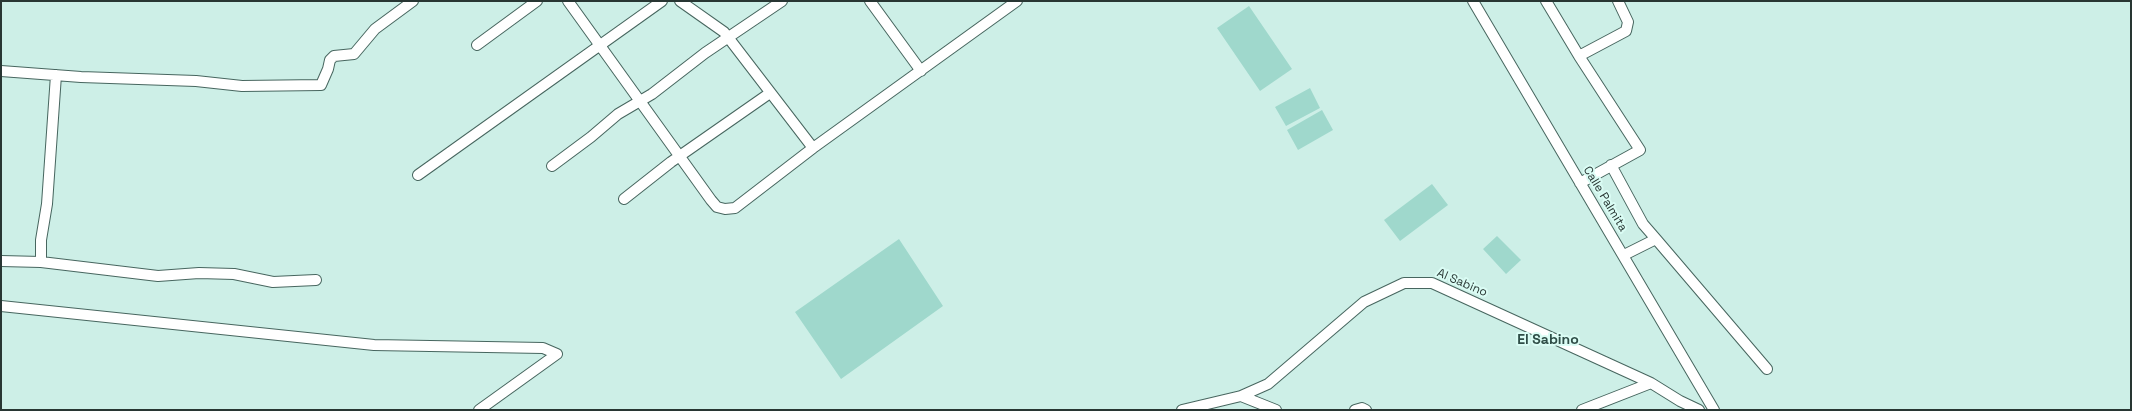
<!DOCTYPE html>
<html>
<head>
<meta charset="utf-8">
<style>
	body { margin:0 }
	#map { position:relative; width:2132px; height:411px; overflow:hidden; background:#cdefe7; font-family:"Space Grotesk",sans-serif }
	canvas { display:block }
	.frame { position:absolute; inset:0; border:2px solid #283633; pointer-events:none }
</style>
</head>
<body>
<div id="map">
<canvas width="2132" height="411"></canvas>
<div class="frame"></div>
</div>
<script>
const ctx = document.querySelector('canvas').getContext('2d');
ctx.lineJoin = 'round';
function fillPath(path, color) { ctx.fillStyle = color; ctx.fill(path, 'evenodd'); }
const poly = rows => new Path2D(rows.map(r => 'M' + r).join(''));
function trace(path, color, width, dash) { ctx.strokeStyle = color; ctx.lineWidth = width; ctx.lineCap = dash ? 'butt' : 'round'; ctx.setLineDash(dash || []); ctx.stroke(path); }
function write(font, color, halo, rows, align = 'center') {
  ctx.font = font + ' "Space Grotesk",sans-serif'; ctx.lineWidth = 4; ctx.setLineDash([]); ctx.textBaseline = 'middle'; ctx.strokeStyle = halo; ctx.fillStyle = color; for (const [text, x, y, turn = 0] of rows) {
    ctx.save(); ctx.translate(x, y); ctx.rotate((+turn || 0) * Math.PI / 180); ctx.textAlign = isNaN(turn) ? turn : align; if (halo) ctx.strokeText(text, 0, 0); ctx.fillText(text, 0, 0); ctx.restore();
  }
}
const green = poly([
	[1249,6,1292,69,1260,91,1217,28],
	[1310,88,1320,108,1286,126,1275,107],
	[1322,110,1333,130,1298,150,1287,130],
	[1432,184,1448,205,1400,241,1384,220],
	[1497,236,1521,260,1506,274,1483,249],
	[899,239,943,306,841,379,795,312]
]);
const minor = poly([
	[568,1,711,200,717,207,725,209,735,208,813,148,1017,1],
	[680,1,724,32,813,148],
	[870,1,921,71],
	[1473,1,1714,410],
	[1546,1,1579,56,1640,150,1580,183],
	[477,45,537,1],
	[1579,56,1626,31,1628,22,1618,1],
	[1,71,81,77,196,81,242,86,321,85,328,69,330,60,334,56,354,54,375,29,413,1],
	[1611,165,1643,224,1656,239],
	[552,166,591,137,618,114,652,94,705,53,782,1],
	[418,175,662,1],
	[624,199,671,162,770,93],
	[1624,255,1656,239,1767,369],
	[1,261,41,262,158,276,199,273,234,274,273,282,316,280],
	[41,262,41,240,47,204,56,75],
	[1,306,374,345,543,348,557,354,479,410],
	[1241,396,1276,410],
	[1182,410,1241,396,1268,384,1364,302,1404,283,1432,283,1651,383,1680,401,1699,410],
	[1355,410,1362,408,1366,410],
	[1582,410,1651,383]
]);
const streetNames = [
	["Calle Palmita",1605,199,59],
	["Al Sabino",1462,283,23]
];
const quarterNames = [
	["El Sabino",1548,340]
];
fillPath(green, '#9fd8cc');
trace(minor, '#47665f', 12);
trace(minor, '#fff', 10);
write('12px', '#283633', '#dafcf4', streetNames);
write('bold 14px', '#2f4d47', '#dafcf4', quarterNames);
</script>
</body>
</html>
